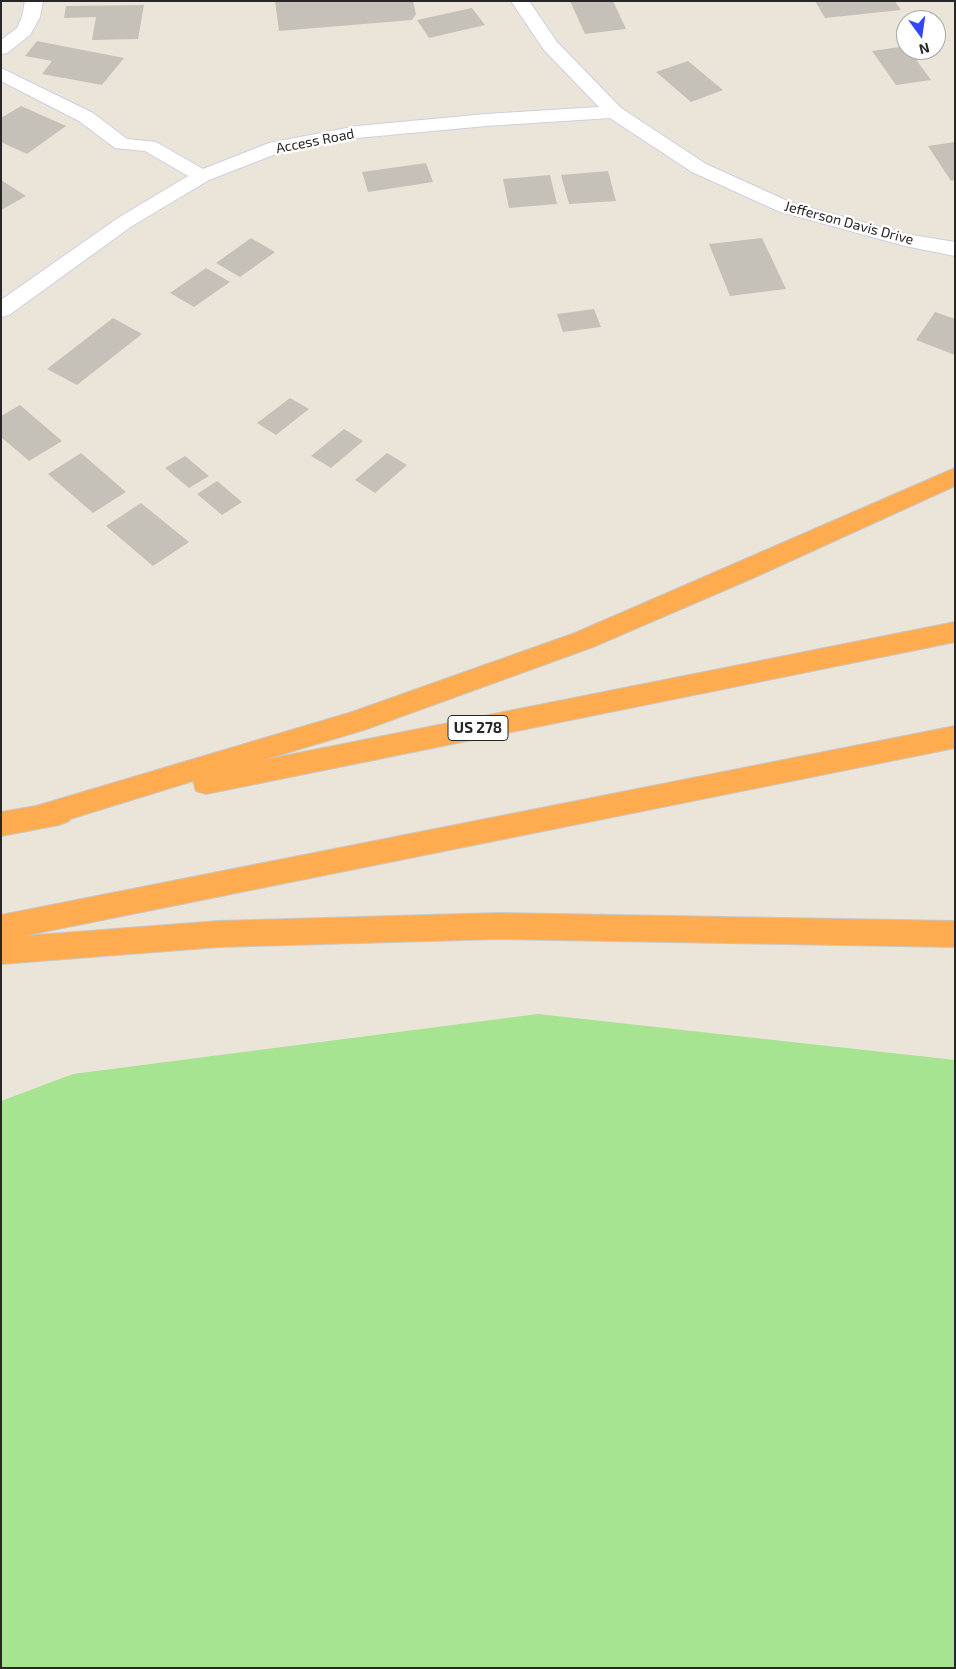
<!DOCTYPE html>
<html>
<head>
<meta charset="utf-8">
<style>
	body { margin:0 }
	#map { position:relative; width:956px; height:1669px; overflow:hidden; background:#ebe4d8; font-family:"Exo 2",sans-serif }
	canvas { display:block }
	.frame { position:absolute; inset:0; border:2px solid #272727; pointer-events:none }
	.north { position:absolute; left:896px; top:10px; width:50px; height:50px; box-sizing:border-box; background:#fff; border:1px solid #a9a9a9; border-radius:50%; rotate:166deg; font-size:14px; font-weight:700; line-height:20px; text-align:center; color:#272727 }
	.north::after { content:''; display:block; margin:auto; width:18px; height:22px; background:#3145ff; clip-path:polygon(50% 0,100% 100%,50% 72%,0 100%) }
</style>
</head>
<body>
<div id="map">
<canvas width="956" height="1669"></canvas>
<div class="frame"></div>
<div class="north">N</div>
</div>
<script>
const ctx = document.querySelector('canvas').getContext('2d');
ctx.lineJoin = 'round';
function fillPath(path, color) { ctx.fillStyle = color; ctx.fill(path, 'evenodd'); }
const poly = rows => new Path2D(rows.map(r => 'M' + r).join(''));
function trace(path, color, width, dash) { ctx.strokeStyle = color; ctx.lineWidth = width; ctx.lineCap = dash ? 'butt' : 'round'; ctx.setLineDash(dash || []); ctx.stroke(path); }
function write(font, color, halo, rows, align = 'center') {
  ctx.font = font + ' "Exo 2",sans-serif'; ctx.lineWidth = 5; ctx.setLineDash([]); ctx.textBaseline = 'middle'; ctx.strokeStyle = halo; ctx.fillStyle = color; for (const [text, x, y, turn = 0] of rows) {
    ctx.save(); ctx.translate(x, y); ctx.rotate((+turn || 0) * Math.PI / 180); ctx.textAlign = isNaN(turn) ? turn : align; if (halo) ctx.strokeText(text, 0, 0); ctx.fillText(text, 0, 0); ctx.restore();
  }
}
const green = poly([
	[538,1014,955,1060,955,1668,1,1668,1,1101,73,1074]
]);
const building = poly([
	[275,1,413,1,416,14,412,20,279,31],
	[570,1,613,1,626,29,585,34],
	[815,1,895,1,901,10,825,18],
	[144,5,138,39,92,40,96,17,64,18,66,6],
	[472,8,485,25,429,38,417,20],
	[37,41,124,58,102,85,42,74,52,61,25,56],
	[906,46,906,50,909,50,931,80,896,85,872,51],
	[688,61,723,90,691,102,656,72],
	[21,106,66,126,27,154,1,142,1,118],
	[955,142,955,180,951,181,928,146],
	[426,163,433,182,368,192,362,172],
	[608,171,616,201,569,204,561,175],
	[550,175,557,204,509,208,503,179],
	[1,180,26,196,1,210],
	[251,238,275,252,240,277,216,263],
	[762,238,786,289,730,296,709,244],
	[206,268,230,282,194,307,170,293],
	[594,309,601,327,563,332,557,314],
	[935,312,955,319,955,355,916,340],
	[113,318,142,334,77,385,47,369],
	[290,398,309,409,276,435,257,423],
	[20,405,62,441,29,461,1,437,1,416],
	[344,429,363,441,331,468,311,456],
	[81,453,126,492,93,513,48,474],
	[387,453,407,465,375,493,355,480],
	[185,456,209,476,189,488,165,468],
	[217,481,242,502,222,515,197,494],
	[141,503,189,542,153,566,106,526]
]);
const street = poly([
	[25,1,43,1,40,17,30,35,7,53,1,54,1,40,17,28,22,17,25,1],
	[511,1,529,1,557,42,621,108,706,164,792,203,906,234,955,242,955,256,905,246,778,211,692,172,610,118,486,126,357,138,281,152,209,180,132,226,9,315,1,317,1,300,118,218,188,176,145,151,115,148,79,121,1,81,1,68,93,113,127,139,156,142,203,169,269,143,357,126,486,114,599,107,544,50,511,1]
]);
const highway = poly([
	[955,468,955,486,753,578,593,647,364,730,263,760,955,622,955,642,206,794,196,791,193,781,70,819,69,821,59,825,1,836,1,812,36,806,352,712,575,633,955,468],
	[955,726,955,748,23,936,219,921,499,913,955,921,955,947,499,939,219,947,1,964,1,915,955,726]
]);
const farStreetnames = [
	["Access Road",315,141,-11],
	["Jefferson Davis Drive",849,223,15]
];
const shields = [
	[478,728,60]
];
const shieldNames = [
	["US 278",478,728]
];
fillPath(green, '#a6e491');
fillPath(building, '#c6c1b8');
trace(street, '#cdcfe2', 2);
trace(highway, '#c7c7c7', 2);
fillPath(street, '#fff');
fillPath(highway, '#ffab4f');
write('14px', '#272727', '#fff', farStreetnames);
for (const [x, y, w] of shields) { const box = new Path2D(); box.roundRect(x - w / 2, y - 12.5, w, 25, 4); ctx.fillStyle = '#fff'; ctx.fill(box); trace(box, '#272727', 1); }
write('bold 15px', '#272727', null, shieldNames);
</script>
</body>
</html>
